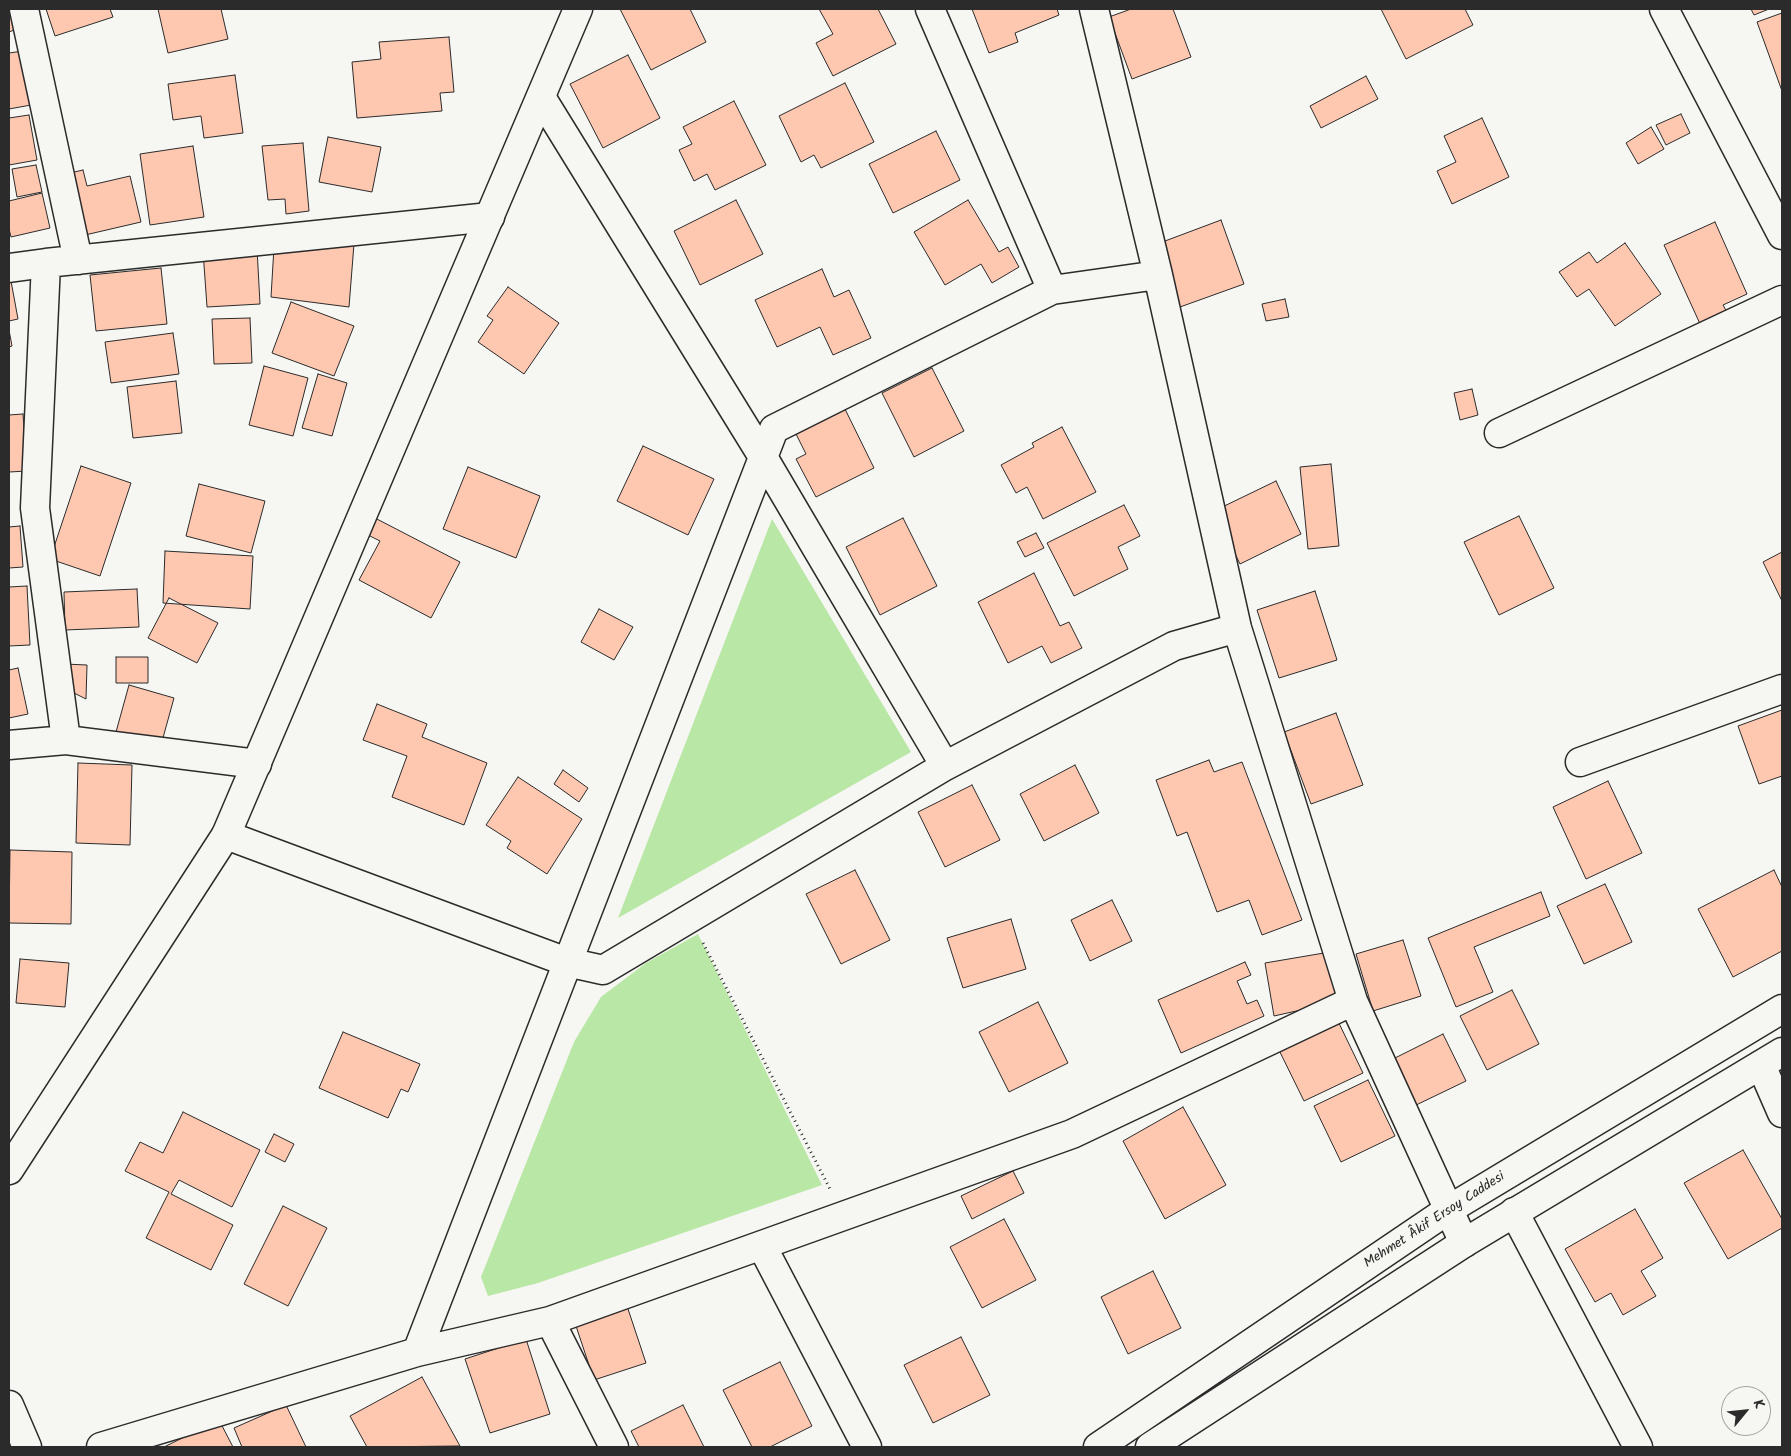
<!DOCTYPE html>
<html>
<head>
<meta charset="utf-8">
<style>
	body { margin:0 }
	#map { position:relative; width:1791px; height:1456px; overflow:hidden; background:#f6f6f2; font-family:Kalam,sans-serif }
	canvas { display:block }
	.frame { position:absolute; inset:0; border:10px solid #2b2b2b; pointer-events:none }
	.north { position:absolute; left:1721px; top:1386px; width:50px; height:50px; box-sizing:border-box; background:#f6f6f2; border:1px solid #a5a5a2; border-radius:50%; rotate:62deg; font-size:14px; font-weight:700; line-height:20px; text-align:center; color:#2b2b2b }
	.north::after { content:''; display:block; margin:auto; width:18px; height:22px; background:#2b2b2b; clip-path:polygon(50% 0,100% 100%,50% 72%,0 100%) }
</style>
</head>
<body>
<div id="map">
<canvas width="1791" height="1456"></canvas>
<div class="frame"></div>
<div class="north">K</div>
</div>
<script>
const ctx = document.querySelector('canvas').getContext('2d');
ctx.lineJoin = 'round';
function fillPath(path, color) { ctx.fillStyle = color; ctx.fill(path, 'evenodd'); }
const poly = rows => new Path2D(rows.map(r => 'M' + r).join(''));
function trace(path, color, width, dash) { ctx.strokeStyle = color; ctx.lineWidth = width; ctx.lineCap = dash ? 'butt' : 'round'; ctx.setLineDash(dash || []); ctx.stroke(path); }
function write(font, color, halo, rows, align = 'center') {
  ctx.font = font + ' Kalam,sans-serif'; ctx.lineWidth = 4.5; ctx.setLineDash([]); ctx.textBaseline = 'middle'; ctx.strokeStyle = halo; ctx.fillStyle = color; for (const [text, x, y, turn = 0] of rows) {
    ctx.save(); ctx.translate(x, y); ctx.rotate((+turn || 0) * Math.PI / 180); ctx.textAlign = isNaN(turn) ? turn : align; if (halo) ctx.strokeText(text, 0, 0); ctx.fillText(text, 0, 0); ctx.restore();
  }
}
const green = poly([
	[772,519,911,752,618,918],
	[698,934,822,1185,538,1283,488,1296,481,1277,574,1042,601,997,646,963]
]);
const building = poly([
	[9,9,15,9,22,27,9,32,9,9],
	[46,9,110,9,113,17,55,36,46,9],
	[158,9,221,9,228,39,168,53,158,9],
	[620,9,690,9,706,42,651,70,620,9],
	[819,9,878,9,896,44,833,76,816,43,833,34,819,9],
	[972,9,1057,9,1059,15,1015,33,1018,42,989,53,972,9],
	[1131,9,1173,9,1191,57,1132,79,1109,17,1131,9],
	[1381,9,1465,9,1473,25,1406,59,1381,9],
	[1751,9,1769,9,1754,15,1751,9],
	[1782,13,1782,91,1757,22,1782,13],
	[449,37,454,92,440,93,442,111,357,118,352,62,381,59,379,42,449,37],
	[23,51,31,105,9,109,9,53,23,51],
	[628,55,660,118,603,148,570,84,628,55],
	[235,75,243,133,204,138,201,116,173,120,168,84,235,75],
	[1366,76,1378,99,1321,128,1310,106,1366,76],
	[845,83,874,142,821,168,814,155,801,162,779,116,845,83],
	[734,101,766,165,715,190,707,174,694,181,679,150,692,144,683,127,734,101],
	[1681,114,1690,133,1666,145,1656,125,1681,114],
	[29,115,37,160,9,165,9,118,29,115],
	[1482,118,1509,177,1452,204,1437,171,1456,162,1444,136,1482,118],
	[1651,127,1664,149,1638,164,1626,143,1651,127],
	[936,131,960,180,893,213,869,164,936,131],
	[328,137,381,147,372,192,319,182,328,137],
	[303,143,309,211,286,214,285,199,268,200,262,146,303,143],
	[193,146,204,217,150,225,140,154,193,146],
	[36,165,42,192,17,197,12,169,36,165],
	[83,170,87,186,130,176,141,222,85,235,70,173,83,170],
	[42,193,50,228,11,237,9,229,9,201,42,193],
	[736,200,763,254,700,285,674,231,736,200],
	[968,200,999,252,1008,247,1019,267,992,283,981,264,945,285,914,232,968,200],
	[1221,220,1244,284,1180,307,1157,244,1221,220],
	[1715,222,1747,294,1723,305,1728,314,1701,326,1664,245,1715,222],
	[1625,243,1661,294,1615,326,1589,289,1577,297,1559,272,1589,252,1597,263,1625,243],
	[354,244,349,307,271,297,274,247,354,244],
	[257,248,260,304,207,307,203,251,257,248],
	[161,268,167,324,96,331,90,275,161,268],
	[822,269,834,297,849,290,871,338,833,355,820,327,777,347,755,300,822,269],
	[11,281,18,319,9,321,9,282,11,281],
	[508,287,559,323,524,374,478,342,493,320,487,316,508,287],
	[1285,299,1289,317,1266,321,1262,304,1285,299],
	[291,302,354,326,334,376,272,353,291,302],
	[250,318,252,363,214,364,212,319,250,318],
	[9,330,12,346,9,347,9,330],
	[173,333,179,374,111,383,105,342,173,333],
	[264,366,308,378,293,436,249,425,264,366],
	[932,368,964,431,914,457,882,393,932,368],
	[318,374,347,383,332,436,302,428,318,374],
	[176,381,182,433,133,438,127,387,176,381],
	[1472,389,1478,415,1460,420,1454,393,1472,389],
	[844,407,874,468,816,497,796,459,806,454,795,432,844,407],
	[23,414,27,471,9,472,9,415,23,414],
	[1062,427,1096,492,1043,519,1027,487,1016,493,1001,465,1034,447,1032,443,1062,427],
	[643,446,714,479,688,535,617,501,643,446],
	[1331,464,1339,546,1308,549,1300,467,1331,464],
	[81,466,131,483,100,576,50,559,81,466],
	[468,467,540,496,516,558,443,529,468,467],
	[1276,481,1301,534,1240,564,1214,511,1276,481],
	[199,484,265,501,251,553,186,536,199,484],
	[1124,505,1140,536,1118,547,1128,569,1074,596,1047,543,1124,505],
	[1519,516,1554,588,1499,615,1464,542,1519,516],
	[373,517,460,562,431,618,359,580,380,541,364,533,373,517],
	[903,518,937,586,880,615,846,547,903,518],
	[20,526,23,567,9,568,9,527,20,526],
	[1036,533,1044,548,1025,557,1017,542,1036,533],
	[165,551,253,556,250,609,163,603,165,551],
	[1782,552,1782,601,1763,562,1782,552],
	[1034,573,1060,626,1069,622,1082,648,1051,663,1042,646,1008,663,978,602,1034,573],
	[27,586,30,645,9,646,9,587,27,586],
	[137,589,139,627,65,630,64,592,137,589],
	[1315,591,1337,660,1279,678,1257,610,1315,591],
	[169,598,218,623,197,663,148,638,169,598],
	[599,609,633,627,614,660,581,642,599,609],
	[116,657,148,657,148,683,116,683,116,657],
	[64,664,87,665,86,699,68,690,64,664],
	[18,668,28,714,9,718,9,670,18,668],
	[129,685,174,698,161,745,116,732,129,685],
	[377,704,427,724,422,737,487,763,464,825,392,797,407,756,363,740,377,704],
	[1782,710,1782,776,1759,784,1738,726,1782,710],
	[1336,713,1363,785,1311,804,1284,732,1336,713],
	[1209,760,1214,772,1242,762,1302,920,1262,935,1249,900,1217,912,1187,832,1177,836,1156,780,1209,760],
	[78,763,132,765,130,845,76,843,78,763],
	[1075,765,1099,813,1044,841,1020,794,1075,765],
	[563,770,588,788,579,802,554,784,563,770],
	[518,777,582,819,547,874,507,848,511,841,486,825,518,777],
	[1608,781,1642,853,1586,879,1553,807,1608,781],
	[972,785,1000,840,945,867,918,812,972,785],
	[10,850,72,852,71,924,9,923,10,850],
	[855,870,890,940,841,964,806,894,855,870],
	[1774,870,1782,887,1782,951,1733,977,1698,909,1774,870],
	[1605,884,1632,942,1584,964,1557,906,1605,884],
	[1541,892,1550,916,1474,947,1493,992,1456,1007,1428,938,1541,892],
	[1112,900,1132,941,1090,961,1071,920,1112,900],
	[1011,919,1026,969,963,988,947,938,1011,919],
	[1403,940,1421,996,1373,1011,1356,954,1403,940],
	[1330,952,1341,1001,1274,1016,1265,963,1330,952],
	[20,959,69,963,65,1007,16,1003,20,959],
	[1245,962,1251,975,1237,981,1247,1004,1257,1000,1264,1016,1181,1053,1158,1000,1245,962],
	[1512,990,1539,1044,1487,1070,1460,1016,1512,990],
	[1038,1002,1068,1063,1009,1092,979,1032,1038,1002],
	[1335,1015,1363,1073,1304,1101,1276,1044,1335,1015],
	[343,1032,420,1064,408,1092,401,1089,388,1118,319,1088,343,1032],
	[1443,1034,1466,1081,1412,1107,1389,1061,1443,1034],
	[1368,1080,1395,1136,1341,1162,1314,1106,1368,1080],
	[1183,1107,1226,1185,1165,1219,1123,1141,1183,1107],
	[183,1112,260,1150,232,1207,179,1180,171,1194,233,1225,211,1270,146,1238,169,1192,125,1171,140,1142,163,1153,183,1112],
	[274,1134,294,1144,285,1162,265,1152,274,1134],
	[1743,1150,1782,1219,1782,1228,1728,1259,1684,1183,1743,1150],
	[1013,1171,1024,1193,972,1219,961,1196,1013,1171],
	[283,1206,327,1228,288,1306,244,1284,283,1206],
	[1635,1209,1663,1258,1641,1271,1656,1296,1623,1315,1611,1293,1595,1302,1565,1249,1635,1209],
	[1004,1219,1036,1280,982,1308,950,1247,1004,1219],
	[1153,1271,1181,1328,1128,1354,1101,1297,1153,1271],
	[626,1303,646,1363,594,1380,574,1320,626,1303],
	[961,1337,990,1395,933,1423,904,1365,961,1337],
	[526,1339,550,1414,490,1433,465,1359,526,1339],
	[780,1362,812,1426,770,1447,752,1447,723,1390,780,1362],
	[422,1377,460,1446,367,1447,350,1416,422,1377],
	[286,1405,306,1447,242,1447,234,1428,286,1405],
	[683,1405,704,1447,639,1447,631,1431,683,1405],
	[219,1420,233,1447,164,1447,219,1420]
]);
const path = poly([
	[703,943,830,1189]
]);
const street = poly([
	[24,9,78,260],
	[930,9,1052,290],
	[1094,9,1158,275,1237,628,1353,1001,1464,1243],
	[1664,9,1782,235],
	[541,97,763,457,945,766,1174,646,1237,628],
	[46,263,35,508,66,740],
	[9,268,46,263,490,217],
	[1499,433,1782,300],
	[9,745,66,740,257,764],
	[1580,762,1782,689],
	[226,835,567,962,603,970,945,766],
	[1761,1065,1782,1113],
	[1514,1212,1638,1447],
	[762,1246,867,1447],
	[550,1321,614,1447],
	[417,1352,774,429,1052,290,1158,275],
	[101,1447,417,1352,550,1321,1072,1134,1353,1001]
]);
const secondary = poly([
	[9,1170,226,835,578,9],
	[9,1405,27,1447],
	[1098,1447,1448,1210,1782,1009],
	[1150,1447,1464,1243,1782,1052]
]);
const streetNames = [
	["Mehmet Âkif Ersoy Caddesi",1435,1221,-33]
];
fillPath(green, '#b9e7a5');
fillPath(building, '#fec7b0');
trace(building, '#2b2b2b', 1);
trace(street, '#2b2b2b', 31);
trace(secondary, '#2b2b2b', 31);
trace(path, '#2b2b2b', 3, [1, 4]);
trace(street, '#f6f6f2', 28);
trace(secondary, '#f6f6f2', 28);
write('14px', '#2b2b2b', '#f6f6f2', streetNames);
</script>
</body>
</html>
